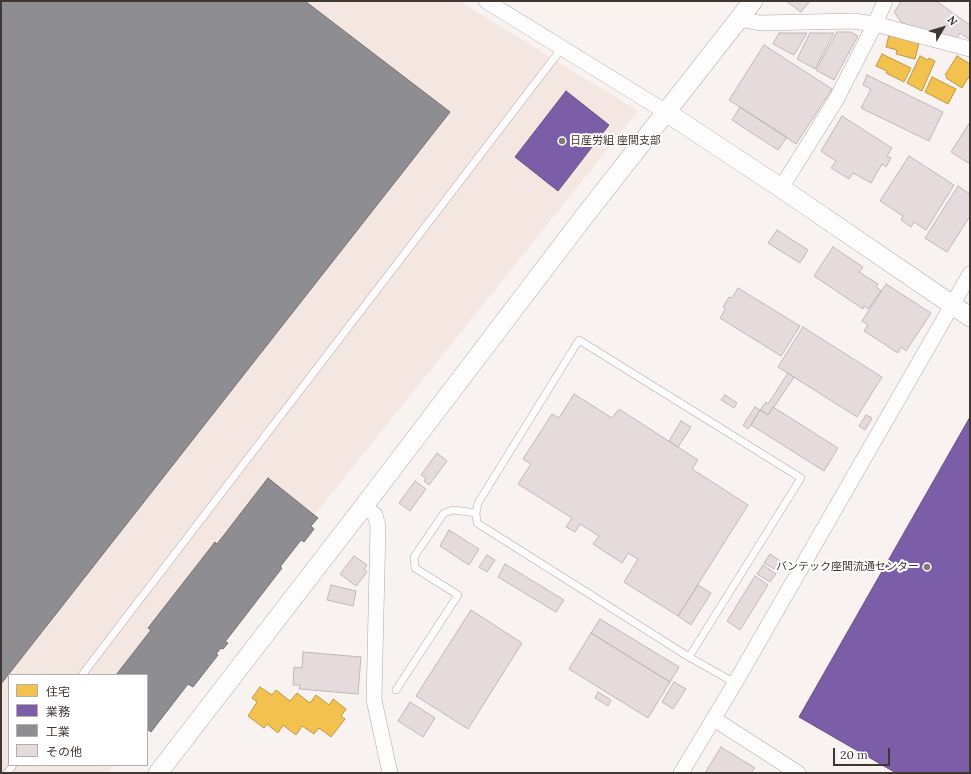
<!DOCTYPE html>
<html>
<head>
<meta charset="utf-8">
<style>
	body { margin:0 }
	#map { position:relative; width:971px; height:774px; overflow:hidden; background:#f8f3f0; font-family:Lora,"Noto Sans JP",serif }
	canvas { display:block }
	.frame { position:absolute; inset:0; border:2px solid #403632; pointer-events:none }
	.legend { position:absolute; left:8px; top:674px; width:140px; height:92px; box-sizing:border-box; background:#fff; border:1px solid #b3afad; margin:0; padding:5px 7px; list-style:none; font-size:12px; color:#403632 }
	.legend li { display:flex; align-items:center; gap:8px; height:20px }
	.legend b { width:20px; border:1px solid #b3afad }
	.north { position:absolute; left:923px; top:8px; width:40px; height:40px; -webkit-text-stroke:3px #fff; paint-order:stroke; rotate:52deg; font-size:11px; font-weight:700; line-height:16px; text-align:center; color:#403632 }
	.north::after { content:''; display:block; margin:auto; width:14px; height:18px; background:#403632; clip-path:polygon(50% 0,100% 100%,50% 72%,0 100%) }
	.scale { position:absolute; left:833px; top:748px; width:57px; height:18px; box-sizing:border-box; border:2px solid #403632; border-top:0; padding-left:5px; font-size:12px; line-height:14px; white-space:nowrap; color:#403632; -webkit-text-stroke:3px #fff; paint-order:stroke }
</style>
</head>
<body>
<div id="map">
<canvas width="971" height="774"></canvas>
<div class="frame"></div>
<ul class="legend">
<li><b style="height:11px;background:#f2c14e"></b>住宅</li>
<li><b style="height:11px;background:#7b5ea7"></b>業務</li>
<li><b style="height:11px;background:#8d8d92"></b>工業</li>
<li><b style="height:11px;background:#e5dadc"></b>その他</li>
</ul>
<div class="north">N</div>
<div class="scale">20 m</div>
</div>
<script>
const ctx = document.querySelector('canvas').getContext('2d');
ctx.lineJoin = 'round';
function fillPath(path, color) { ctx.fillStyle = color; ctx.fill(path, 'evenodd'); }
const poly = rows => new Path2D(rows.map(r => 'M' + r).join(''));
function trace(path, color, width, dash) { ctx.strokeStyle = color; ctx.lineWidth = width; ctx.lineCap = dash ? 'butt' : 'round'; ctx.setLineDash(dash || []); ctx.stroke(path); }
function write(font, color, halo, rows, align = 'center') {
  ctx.font = font + ' Lora,"Noto Sans JP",serif'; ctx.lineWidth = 4; ctx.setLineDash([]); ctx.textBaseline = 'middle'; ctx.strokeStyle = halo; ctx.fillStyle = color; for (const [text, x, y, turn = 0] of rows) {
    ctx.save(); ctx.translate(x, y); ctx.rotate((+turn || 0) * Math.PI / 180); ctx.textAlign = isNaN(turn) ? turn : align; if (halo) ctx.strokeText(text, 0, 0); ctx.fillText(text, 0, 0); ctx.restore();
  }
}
const built = poly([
	[1,1,459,1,638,111,147,724,147,675,9,675,9,765,114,765,108,773,1,773]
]);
const homes = poly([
	[889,35,919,43,915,59,896,54,897,50,886,47,889,35],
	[882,54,911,68,904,82,886,73,887,71,876,66,882,54],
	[920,56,928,60,929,58,935,61,922,91,907,83,920,56],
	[957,56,970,64,970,75,962,88,946,78,947,76,945,75,957,56],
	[932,77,956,89,948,104,925,92,932,77],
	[260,687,272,695,276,690,290,701,297,693,310,703,316,695,329,705,333,699,346,709,341,716,345,719,331,737,319,728,314,734,302,726,296,735,283,725,278,733,267,724,264,728,248,716,257,702,252,698,260,687]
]);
const offices = poly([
	[566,91,609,125,558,191,515,157,566,91],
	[970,417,970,773,896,773,799,717,970,417]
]);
const industry = poly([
	[1,1,305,1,450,112,1,684,1,1],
	[268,478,318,518,311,526,314,529,304,542,301,540,280,567,282,568,225,642,228,643,223,649,221,648,216,654,218,655,193,687,188,684,151,732,147,729,147,675,116,675,151,630,148,628,215,542,217,544,268,478]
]);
const building = poly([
	[786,1,810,1,801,12,786,1],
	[899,1,936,1,970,25,970,40,960,33,956,40,902,23,894,12,901,2,899,1],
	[837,32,851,32,858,36,834,80,816,70,837,32],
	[779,33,807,33,794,55,773,44,779,33],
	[810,33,834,33,815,69,797,59,810,33],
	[764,45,832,89,796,144,729,100,764,45],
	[867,75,943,112,929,141,861,108,871,89,863,85,867,75],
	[740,107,787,137,778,150,732,120,740,107],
	[842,116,892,148,887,156,891,158,886,167,882,164,871,183,853,173,849,179,831,168,836,161,821,151,842,116],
	[970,122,970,164,951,152,970,122],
	[909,156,954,185,926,230,914,222,911,227,901,220,903,216,880,201,909,156],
	[958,186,970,194,970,216,947,252,925,238,958,186],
	[777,230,808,250,800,263,768,243,777,230],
	[833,247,863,267,859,272,878,284,876,287,881,291,868,309,864,306,863,309,814,276,833,247],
	[886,284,931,313,906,351,901,347,898,353,864,331,868,325,862,321,886,284],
	[738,288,800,326,781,356,720,318,726,308,723,307,729,297,732,298,738,288],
	[803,327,882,377,857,417,778,367,803,327],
	[788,373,794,377,774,407,773,407,768,415,760,410,766,402,768,404,788,373],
	[574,394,612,418,619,409,698,460,692,469,748,505,678,616,624,582,638,559,628,553,622,563,593,544,599,536,580,524,575,532,566,527,572,518,518,484,531,464,523,459,552,414,559,418,574,394],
	[725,395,737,403,734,408,721,400,725,395],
	[755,407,760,410,748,429,743,425,755,407],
	[773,407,838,448,824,471,751,425,760,410,768,415,773,407],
	[866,415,872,418,865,430,859,426,866,415],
	[681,421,691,427,678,447,669,441,681,421],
	[437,453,447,461,429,485,424,481,426,478,421,475,437,453],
	[415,481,426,489,410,511,399,503,415,481],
	[449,530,479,549,469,565,440,546,449,530],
	[770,554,783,563,778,571,764,563,770,554],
	[487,555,495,560,487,572,479,567,487,555],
	[354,556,367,565,364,569,367,572,356,586,340,574,354,556],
	[505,564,564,600,556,612,498,577,505,564],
	[763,565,776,574,770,582,757,574,763,565],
	[755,576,768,585,740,630,727,621,755,576],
	[331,585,356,591,353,606,327,600,331,585],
	[698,585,711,593,691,625,678,616,698,585],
	[471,610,522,643,468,729,416,696,471,610],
	[600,619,679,667,670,682,591,633,600,619],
	[591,633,670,682,648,718,569,669,591,633],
	[303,652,361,657,358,694,299,689,300,685,293,685,294,667,302,668,303,652],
	[674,682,686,689,673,709,662,702,674,682],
	[598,692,611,700,608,706,595,698,598,692],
	[410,702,435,718,423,737,398,721,410,702],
	[721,747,755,768,751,773,705,773,721,747]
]);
const service = poly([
	[689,657,801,478,579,340,478,503,476,513,477,523,689,657,735,683],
	[82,675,562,48],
	[396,690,458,595,415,568,414,557,444,513,453,510,476,513],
	[7,773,13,765]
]);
const minor = poly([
	[486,1,666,112],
	[739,19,760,23,853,21,875,24,970,49],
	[781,188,836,100,875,24,885,1],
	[364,506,375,515,378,526,374,700,390,773],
	[714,719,798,773],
	[681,773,735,683,970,274]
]);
const tertiary = poly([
	[666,112,781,188,970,317],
	[158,773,364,506,583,218,753,1]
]);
const markers = [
	[562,141,4,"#807874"],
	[927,567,4,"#807874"]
];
const poiNames = [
	["日産労組 座間支部",570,141],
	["バンテック座間流通センター",919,567,"right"]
];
fillPath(built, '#f4e6e0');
fillPath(homes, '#f2c14e');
trace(homes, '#bd9746', 1);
fillPath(offices, '#7b5ea7');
trace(offices, '#695284', 1);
fillPath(industry, '#8d8d92');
trace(industry, '#767375', 1);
fillPath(building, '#e5dadc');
trace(building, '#beb8b8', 1);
trace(service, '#afa9a5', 8);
trace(minor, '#afa9a5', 16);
trace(tertiary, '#afa9a5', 20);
trace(service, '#fefdfd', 7);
trace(minor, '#fefdfd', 15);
trace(tertiary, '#fefdfd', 19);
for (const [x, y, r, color] of markers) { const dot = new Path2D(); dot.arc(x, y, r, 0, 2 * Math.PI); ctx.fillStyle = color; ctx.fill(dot); trace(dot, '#fff', 1.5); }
write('11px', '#403632', '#fff', poiNames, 'left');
</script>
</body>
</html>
